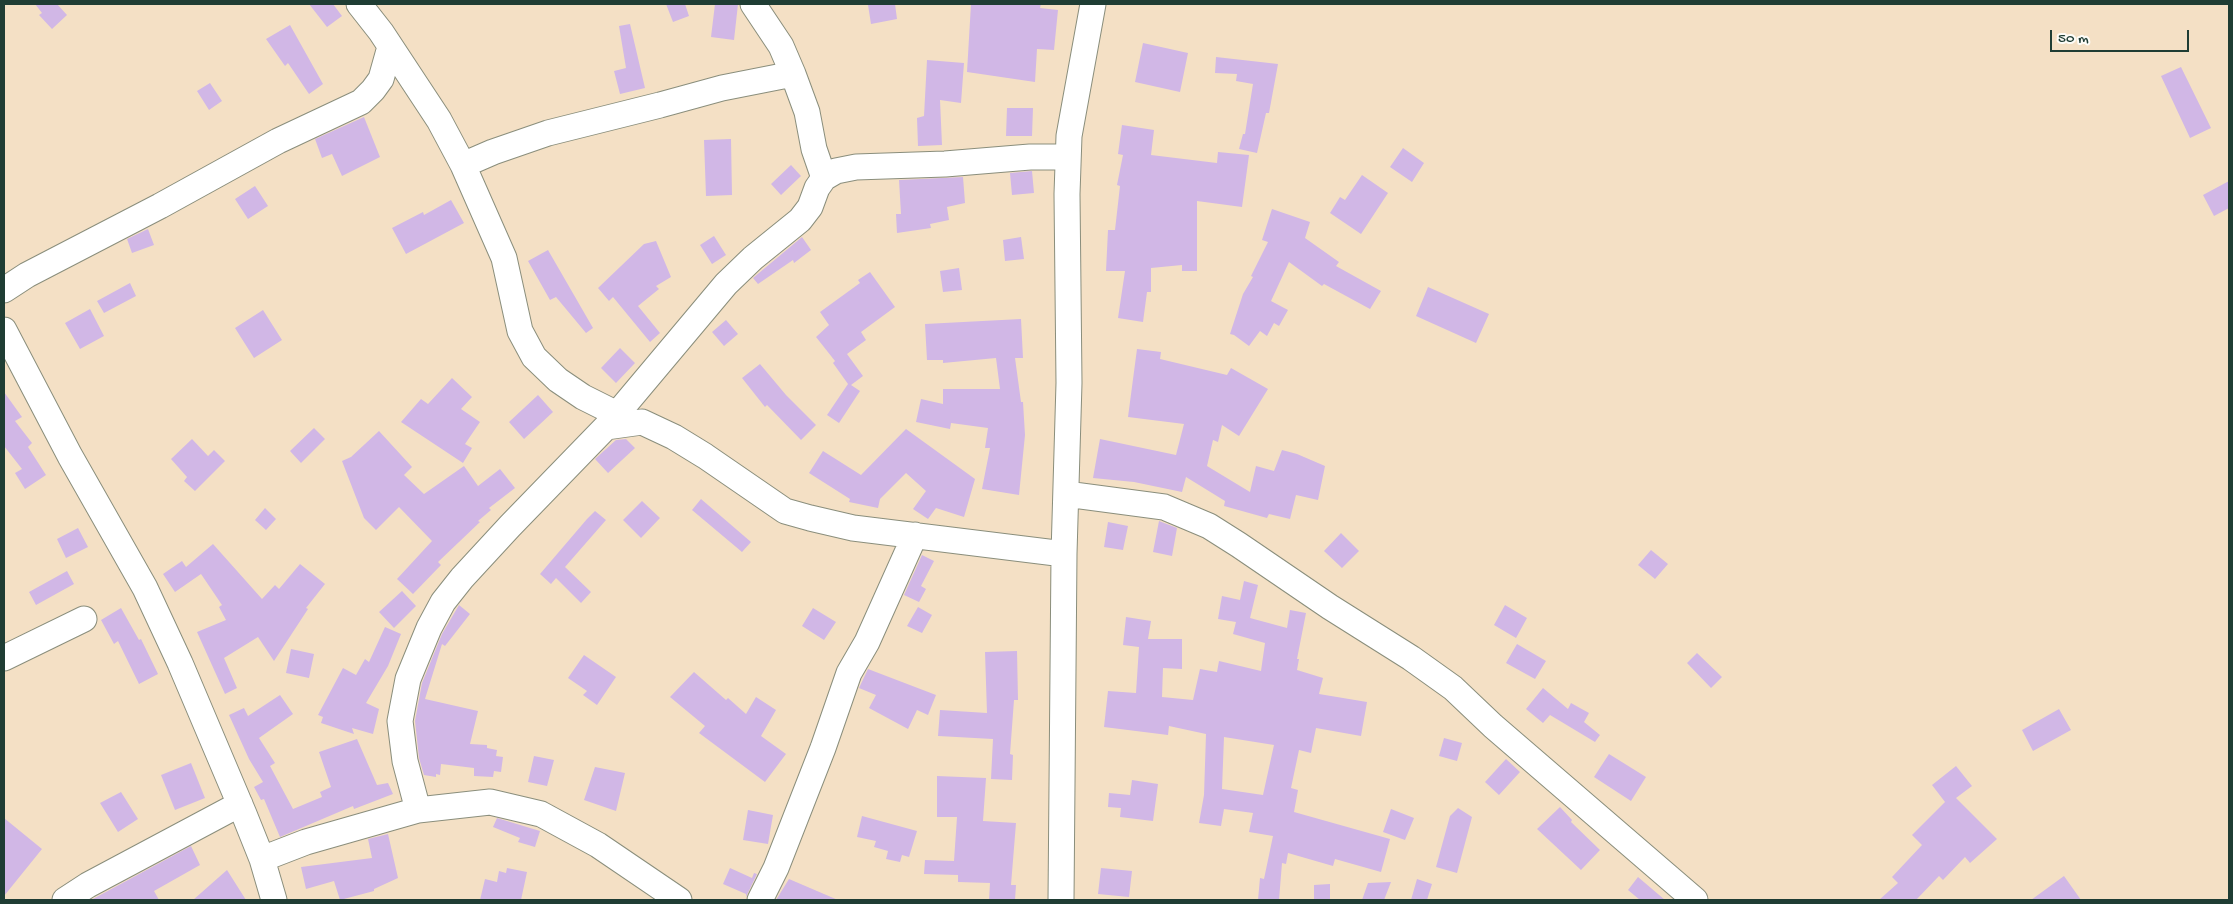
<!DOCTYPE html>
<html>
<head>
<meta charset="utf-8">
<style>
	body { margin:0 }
	#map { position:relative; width:2233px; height:904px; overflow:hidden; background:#f4e0c5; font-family:"Gochi Hand",sans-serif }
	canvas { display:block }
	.frame { position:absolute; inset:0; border:5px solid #1f3d34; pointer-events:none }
	.scale { position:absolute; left:2050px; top:30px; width:139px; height:22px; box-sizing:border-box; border:2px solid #1f3d34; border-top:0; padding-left:6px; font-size:15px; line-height:18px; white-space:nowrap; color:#1f3d34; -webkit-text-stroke:4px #fdfcf7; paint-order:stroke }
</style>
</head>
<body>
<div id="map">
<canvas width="2233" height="904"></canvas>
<div class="frame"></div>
<div class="scale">50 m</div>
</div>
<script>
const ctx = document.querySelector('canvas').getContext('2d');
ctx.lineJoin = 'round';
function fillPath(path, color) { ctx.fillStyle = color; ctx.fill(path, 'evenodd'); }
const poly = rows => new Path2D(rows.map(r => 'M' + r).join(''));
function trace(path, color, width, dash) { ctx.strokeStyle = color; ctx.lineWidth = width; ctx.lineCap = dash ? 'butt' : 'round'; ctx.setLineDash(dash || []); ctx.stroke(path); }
const building = poly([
	[35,4,57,4,67,15,52,29,39,15,42,13],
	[309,4,333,4,342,16,327,27],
	[666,4,685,4,689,16,673,22],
	[715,4,738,4,734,40,711,37],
	[877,4,895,4,897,19,871,24,868,5],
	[971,4,1041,4,1040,8,1058,10,1054,50,1037,49,1035,82,967,72],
	[630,24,645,88,620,94,614,71,626,68,619,26],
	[290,25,323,84,309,94,288,63,285,66,266,39],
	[1143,43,1188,53,1180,92,1135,82],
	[1216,57,1278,64,1269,113,1266,113,1257,153,1239,149,1243,134,1245,134,1253,84,1236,81,1237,74,1215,73],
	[927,60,964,63,961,103,940,100,942,145,918,146,917,118,924,116],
	[2181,67,2211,128,2190,138,2161,76],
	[210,83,222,101,209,110,197,91],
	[1007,108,1033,108,1032,136,1006,136],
	[364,117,380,157,342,176,332,154,322,158,315,139],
	[1122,125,1154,130,1151,155,1217,163,1218,152,1249,155,1242,207,1197,201,1197,271,1182,271,1182,265,1151,268,1151,292,1147,292,1143,322,1118,318,1125,271,1106,271,1108,230,1115,230,1120,186,1117,185,1123,155,1118,154],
	[731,139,732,195,706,196,704,140],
	[1403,148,1424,163,1412,182,1390,167],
	[791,165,801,176,781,195,771,184],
	[1032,171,1034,193,1012,195,1010,173],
	[1362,175,1388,193,1361,234,1330,213,1340,197,1345,200],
	[963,177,965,203,947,207,949,220,930,224,931,228,897,233,896,214,901,214,899,180],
	[2229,181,2229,208,2214,216,2203,195],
	[255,186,268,206,248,219,235,199],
	[451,200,464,223,406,254,392,228,423,212,424,215],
	[1272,209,1310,222,1305,238,1339,262,1336,266,1381,291,1370,309,1324,284,1322,286,1289,262,1271,301,1288,310,1279,326,1274,323,1267,336,1260,331,1249,346,1234,335,1230,334,1243,294,1253,277,1251,276,1268,242,1262,240],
	[148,229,154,245,132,253,127,239],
	[714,236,726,255,712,264,700,245],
	[802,237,811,250,794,263,793,260,758,284,753,278],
	[1021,237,1024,259,1005,261,1003,240],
	[656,241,671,277,656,286,659,289,638,306,660,333,650,342,613,297,609,301,598,288,644,244],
	[548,250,593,328,586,333,556,297,550,300,528,261],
	[959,268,962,290,943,292,940,271],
	[870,272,895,307,861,332,866,340,847,354,863,376,851,385,860,391,839,423,827,415,848,384,833,363,835,361,816,337,829,325,820,312,860,283,858,280],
	[130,283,136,296,104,313,97,301],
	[1428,287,1489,314,1476,343,1416,316],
	[90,309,104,336,80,349,65,323],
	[263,310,282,340,254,358,235,328],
	[1021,319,1023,358,1015,358,1021,402,1023,402,1025,435,1019,495,982,489,990,448,985,448,988,428,951,423,950,429,916,422,921,399,943,404,943,389,1000,389,996,358,943,363,943,360,927,360,925,324],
	[726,320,738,334,724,346,712,332],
	[620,348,635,363,616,383,601,368],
	[1137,349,1161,352,1160,359,1227,375,1231,368,1268,389,1239,436,1222,425,1218,442,1213,440,1207,466,1250,492,1256,466,1274,471,1282,450,1297,454,1325,466,1318,500,1296,495,1290,519,1269,514,1267,518,1224,506,1225,501,1186,477,1182,492,1134,482,1093,478,1100,439,1176,455,1184,424,1128,417],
	[760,364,786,395,816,425,801,440,767,405,765,407,742,378],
	[452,378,472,397,461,409,480,422,465,444,472,448,463,463,401,422,421,399,428,404],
	[4,392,22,417,15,421,32,443,28,447,46,475,25,489,15,473,22,469,4,446],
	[538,395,553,412,524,439,509,422],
	[314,428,325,439,301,463,290,451],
	[906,429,975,479,964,517,936,508,928,519,913,509,926,491,906,473,880,499,878,508,849,502,850,499,809,473,823,451,861,475],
	[379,431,412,467,404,475,424,494,464,466,478,486,500,469,515,488,489,508,491,510,478,521,480,522,438,562,441,565,413,594,397,579,432,541,399,507,376,530,364,518,342,461,351,457],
	[192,439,208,456,214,450,225,461,195,491,184,481,187,477,171,459],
	[626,439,635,448,608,473,595,459,616,440],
	[701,499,751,542,742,552,692,510],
	[642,501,660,518,641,538,623,520],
	[265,508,276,519,266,530,255,520],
	[595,511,606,520,565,567,591,592,581,603,556,578,551,584,540,574,587,519],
	[1159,521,1177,528,1172,556,1153,552],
	[1108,522,1128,526,1123,550,1104,547],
	[78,528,88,547,66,558,57,539],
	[1341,533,1359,551,1342,568,1324,551],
	[213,544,262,599,275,585,279,589,300,564,325,584,306,608,308,609,274,661,258,637,224,658,237,688,225,694,197,632,226,620,219,607,222,605,201,574,175,592,163,574,182,561,186,567],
	[1651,550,1668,564,1655,579,1638,565],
	[922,555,934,561,921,586,926,589,919,602,904,595],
	[67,571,74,584,36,605,29,592],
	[1244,581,1258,585,1250,618,1287,628,1290,610,1306,613,1297,659,1299,659,1297,670,1323,678,1319,694,1367,702,1361,736,1316,728,1311,753,1299,750,1291,788,1298,790,1294,812,1390,839,1381,872,1335,859,1333,866,1288,853,1286,864,1282,863,1279,900,1258,900,1260,878,1264,879,1273,836,1249,832,1253,813,1224,809,1221,826,1199,823,1204,795,1206,734,1169,726,1168,735,1104,727,1108,691,1136,693,1139,647,1123,645,1126,617,1151,621,1148,639,1182,639,1182,669,1163,668,1162,697,1193,700,1200,669,1217,672,1219,661,1261,671,1265,643,1233,634,1236,622,1218,619,1222,596,1240,600],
	[1224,737,1274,745,1263,795,1222,789],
	[402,591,416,606,394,628,379,612],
	[459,605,470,614,445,646,442,644,425,699,478,711,470,744,487,745,487,748,497,750,496,756,503,757,501,772,494,771,493,777,474,776,474,768,441,764,440,775,436,774,436,777,424,775,419,758,415,721,422,683,442,634],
	[1505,605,1527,618,1516,638,1494,625],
	[918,607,932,615,922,633,907,626],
	[121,608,139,640,141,639,158,674,139,684,118,641,114,644,101,620],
	[813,608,836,622,824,640,802,626],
	[385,627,401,634,388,666,366,703,379,709,373,734,352,728,354,734,321,723,323,717,318,715,343,668,356,675,365,659,369,662],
	[1517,644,1546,661,1535,679,1506,663],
	[291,649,314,654,309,678,286,673],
	[1017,651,1018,700,1014,700,1010,754,1013,755,1012,780,991,779,993,739,938,736,940,710,987,713,985,652],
	[1697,653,1722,677,1711,688,1687,663],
	[584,655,616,677,597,705,583,695,587,691,568,678],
	[868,669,936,695,928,715,917,710,908,729,869,708,876,695,859,688],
	[694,672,726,700,728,698,746,714,756,697,776,710,761,736,786,754,765,782,699,733,705,726,670,697],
	[1543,688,1568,709,1571,703,1589,713,1584,722,1600,735,1595,742,1550,715,1543,723,1526,709],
	[280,695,293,714,259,738,275,763,270,766,293,809,322,797,320,792,331,787,319,752,357,739,377,785,388,783,393,794,354,809,353,806,280,837,264,799,261,800,254,787,263,782,249,759,229,715,244,708,248,716],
	[2059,709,2071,730,2033,751,2022,730],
	[1444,738,1462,743,1457,761,1439,756],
	[1609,754,1646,777,1631,801,1594,777],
	[534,756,554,760,547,786,528,782],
	[1506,759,1520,772,1499,795,1485,782],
	[191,763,205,798,175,810,161,775],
	[1956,766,1972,786,1956,798,1997,839,1970,863,1965,857,1943,880,1939,876,1916,900,1879,900,1898,883,1892,877,1922,845,1912,835,1945,802,1932,785],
	[595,767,625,773,616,811,584,800],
	[937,776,986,778,983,821,1016,823,1011,885,1016,885,1015,900,989,900,990,883,958,882,958,875,924,874,925,860,954,861,957,817,937,817],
	[1132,780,1158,784,1153,821,1120,817,1121,808,1108,807,1109,793,1130,795],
	[121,792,138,819,118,832,100,803],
	[1560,807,1572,820,1571,822,1600,850,1581,870,1537,829],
	[1458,808,1472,817,1457,873,1436,867,1450,816],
	[1391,809,1414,818,1405,840,1383,832],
	[748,810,773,815,768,844,743,840],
	[862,816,917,831,909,857,902,855,900,862,886,859,888,851,874,847,876,841,857,837],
	[4,818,42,849,4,896],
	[497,818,540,831,535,847,518,842,520,838,493,827],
	[388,834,398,878,374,889,374,891,340,900,334,881,306,889,301,867,372,858,368,839],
	[191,846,200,865,154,891,159,900,91,900],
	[507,868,527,872,521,900,480,900,485,879,497,882,499,871,506,873],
	[730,868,752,878,754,873,757,874,746,897,746,894,723,884],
	[1101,868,1132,871,1129,897,1098,894],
	[227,870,246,900,193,900],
	[2064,876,2081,900,2031,900],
	[1638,877,1665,900,1640,900,1628,890],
	[789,879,838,900,776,900],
	[1417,879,1432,884,1427,900,1411,900],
	[1391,882,1384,900,1362,900,1368,883],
	[1330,884,1330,900,1314,900,1314,885]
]);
const minor = poly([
	[359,4,381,32,439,120,463,165,504,258,520,331,534,357,558,380,583,397,617,414],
	[753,4,781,46,793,74,807,112,814,149,824,178],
	[463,165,493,152,548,133,660,105,722,88,793,74],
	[4,290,27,275,160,206,278,141,361,102,373,90,381,79,390,47],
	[4,330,70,456,145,588,180,663,244,814,262,859,274,900],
	[606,427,642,422,674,437,705,456,785,511,810,518,853,528,1064,554],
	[1066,494,1164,507,1209,526,1239,545,1330,607,1411,658,1453,688,1493,726,1695,900],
	[4,658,84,619],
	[418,810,405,761,400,721,408,679,429,628,443,602,462,578,510,526,606,427,726,284,753,258,800,220,810,207,817,188,824,178,836,171,856,167,945,164,1030,157,1068,157],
	[262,859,306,842,418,810,490,802,541,814,598,845,679,900],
	[65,900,88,885,240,804],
	[760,900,776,868,823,748,849,673,867,642,915,535],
	[1061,900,1064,554,1069,383,1067,194,1069,136,1093,4]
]);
fillPath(building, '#d1b7e6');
trace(minor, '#8a8e7c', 27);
trace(minor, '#fff', 25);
</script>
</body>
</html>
